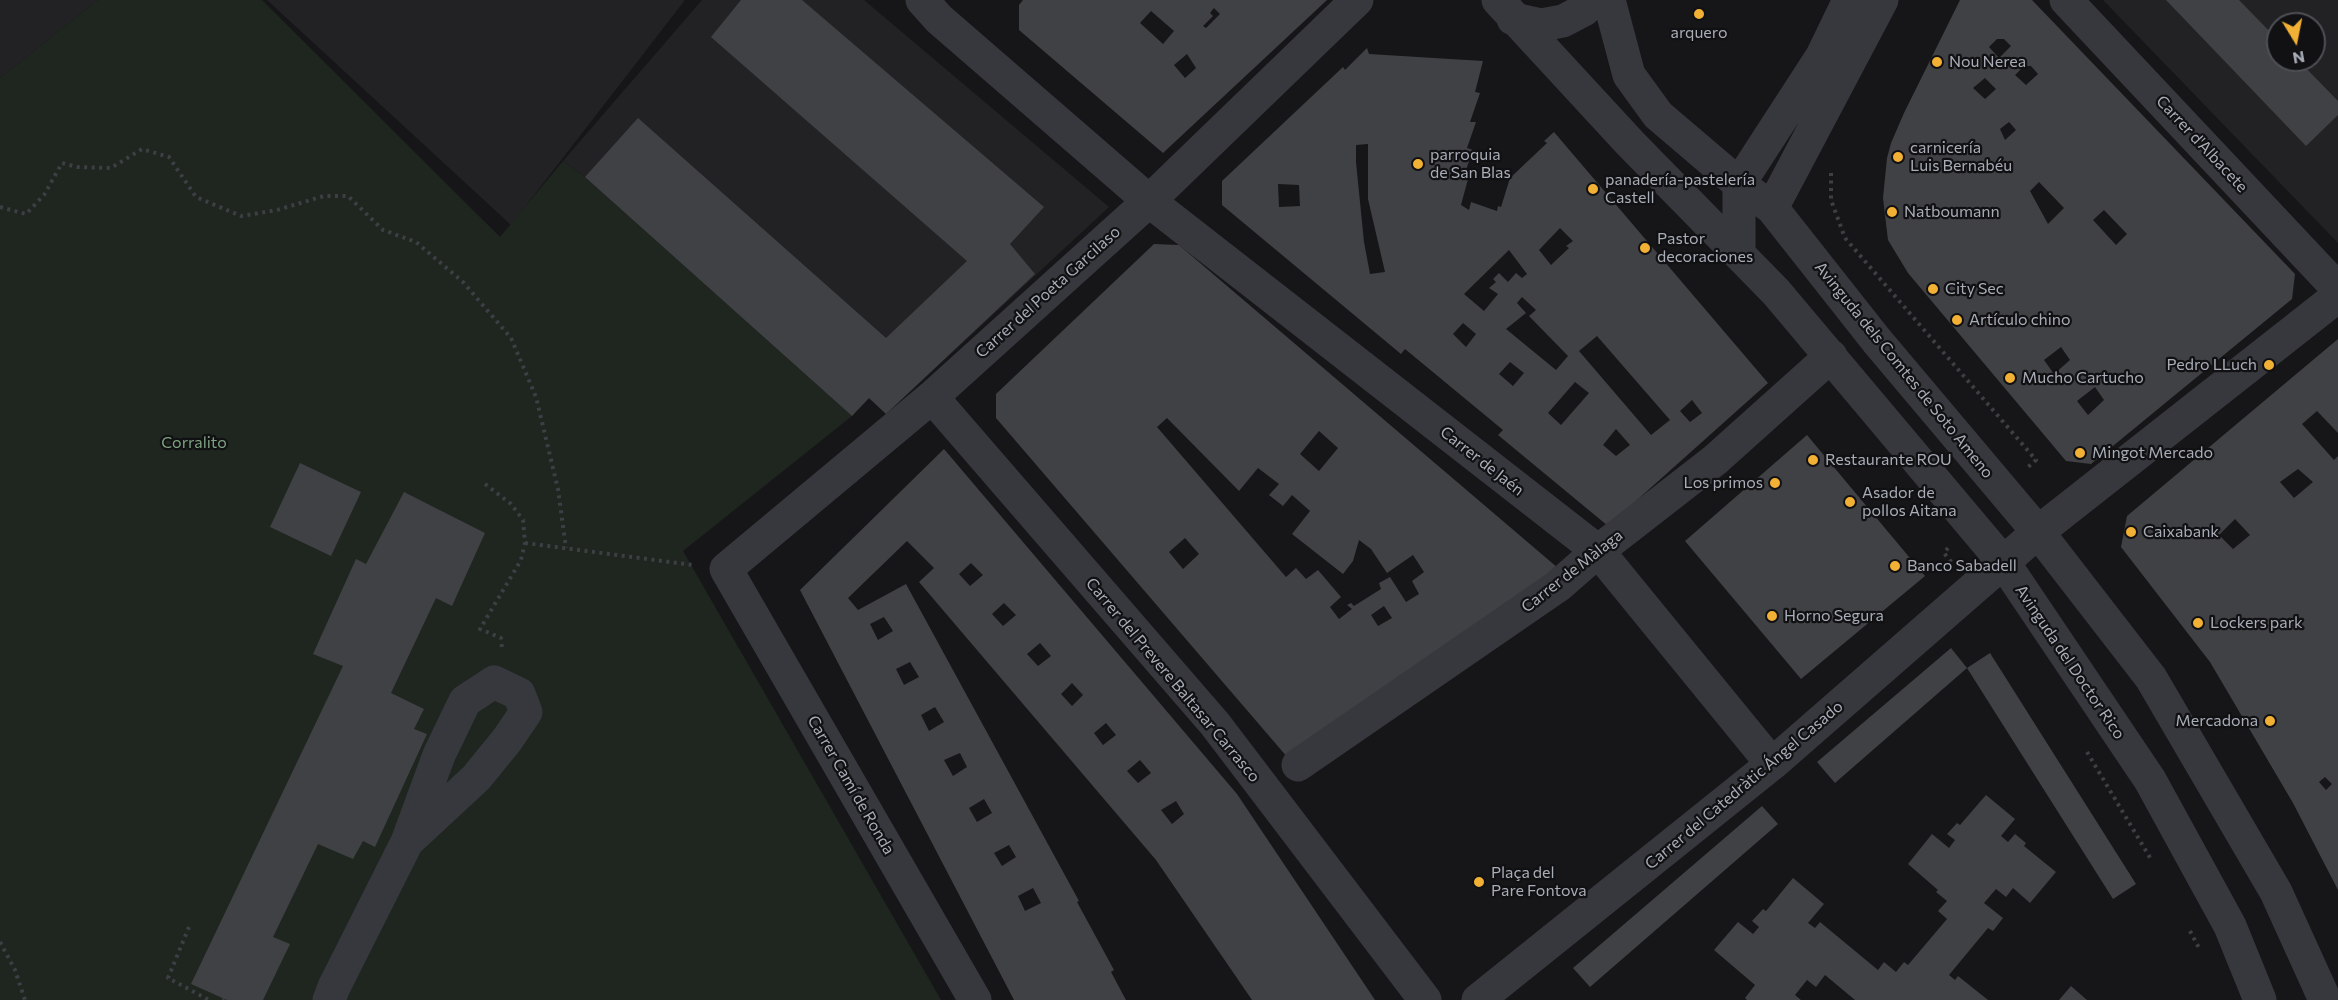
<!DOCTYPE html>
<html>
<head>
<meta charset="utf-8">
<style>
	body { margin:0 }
	#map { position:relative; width:2338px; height:1000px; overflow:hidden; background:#161618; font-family:Commissioner,sans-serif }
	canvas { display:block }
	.north { position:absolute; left:2266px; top:12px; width:60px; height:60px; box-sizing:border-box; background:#111113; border:2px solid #4d4f55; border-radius:50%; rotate:170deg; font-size:16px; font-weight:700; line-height:24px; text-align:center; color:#a8adb8 }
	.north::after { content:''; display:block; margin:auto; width:21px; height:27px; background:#f2b134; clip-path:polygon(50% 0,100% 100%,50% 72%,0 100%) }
</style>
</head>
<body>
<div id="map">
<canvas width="2338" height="1000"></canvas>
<div class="north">N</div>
</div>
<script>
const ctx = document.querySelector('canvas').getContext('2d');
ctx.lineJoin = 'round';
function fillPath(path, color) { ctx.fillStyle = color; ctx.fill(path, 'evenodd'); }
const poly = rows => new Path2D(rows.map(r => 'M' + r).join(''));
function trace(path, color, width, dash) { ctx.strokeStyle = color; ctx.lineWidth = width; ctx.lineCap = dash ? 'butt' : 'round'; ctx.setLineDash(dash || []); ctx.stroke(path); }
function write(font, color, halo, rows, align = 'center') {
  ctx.font = font + ' Commissioner,sans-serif'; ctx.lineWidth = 4.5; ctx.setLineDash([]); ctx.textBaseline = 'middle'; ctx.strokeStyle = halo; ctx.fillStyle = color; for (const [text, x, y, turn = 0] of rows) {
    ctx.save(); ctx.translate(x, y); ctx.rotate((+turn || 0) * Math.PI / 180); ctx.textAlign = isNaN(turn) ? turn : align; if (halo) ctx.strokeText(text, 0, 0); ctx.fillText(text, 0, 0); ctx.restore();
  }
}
const built = poly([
	[0,0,98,0,0,78],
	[267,0,685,0,511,225],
	[702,0,864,0,1109,207,886,414,869,398,852,416,585,177,563,161],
	[2103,0,2338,0,2338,243],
	[2278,24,2314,24,2314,60,2278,60]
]);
const green = poly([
	[98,0,262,0,500,237,563,161,585,177,852,416,683,551,941,1000,0,1000,0,78]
]);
const building = poly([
	[741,0,802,0,1044,207,1010,244,1035,274,886,414,869,398,852,416,585,177,638,118,886,338,967,261,711,37],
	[1023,0,1327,0,1163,153,1019,30,1019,5],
	[1214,8,1220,14,1206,28,1203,26,1213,16,1210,13],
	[1151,11,1174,31,1163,44,1140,23],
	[1187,54,1196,68,1185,78,1174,65],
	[1960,0,2032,0,2295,274,2292,299,2091,464,2066,461,1908,273,1888,240,1883,198,1887,158,1891,143,1904,113],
	[1997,39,2004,39,2011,46,1999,58,1989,47],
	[2024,66,2031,66,2038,74,2026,85,2015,75],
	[1985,78,1996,89,1985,99,1973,88],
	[2009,122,2016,130,2005,140,2000,129],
	[2039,182,2064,208,2048,224,2030,191],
	[2104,210,2127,234,2116,245,2093,220],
	[2061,347,2070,360,2054,374,2044,360],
	[2095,387,2104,400,2088,415,2077,401],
	[2166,0,2239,0,2278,40,2278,60,2298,60,2338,101,2338,115,2306,146],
	[1367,48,1369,54,1483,61,1475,92,1480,93,1470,122,1476,122,1467,148,1473,150,1463,178,1468,179,1461,205,1469,210,1471,202,1497,211,1498,206,1501,207,1510,178,1547,143,1544,141,1554,132,1768,383,1608,526,1498,435,1503,430,1405,349,1401,354,1222,205,1222,181,1343,67,1345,70],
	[1368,144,1368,199,1385,272,1370,274,1364,242,1356,162,1356,145],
	[1278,184,1299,185,1300,206,1279,207],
	[1560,228,1573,241,1566,246,1569,248,1551,265,1539,250],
	[1509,250,1527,274,1522,278,1516,273,1508,282,1499,273,1493,279,1496,282,1489,288,1498,294,1484,311,1464,294],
	[1522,297,1536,310,1529,316,1568,356,1556,370,1506,329,1526,313,1517,303],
	[1463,323,1476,334,1466,347,1453,334],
	[1597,336,1670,420,1651,435,1579,351],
	[1510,362,1524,373,1513,386,1499,374],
	[1575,382,1589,393,1561,425,1548,413],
	[1692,400,1702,413,1690,422,1680,411],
	[1616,429,1630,445,1616,456,1603,445],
	[1154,244,1179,245,1558,568,1288,758,996,418,996,394],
	[1167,418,1239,491,1258,468,1279,484,1269,495,1283,506,1292,495,1310,511,1292,534,1343,574,1353,561,1359,540,1371,549,1387,573,1413,555,1424,572,1412,581,1419,594,1406,602,1390,577,1379,583,1381,589,1354,606,1351,603,1347,605,1352,609,1339,619,1330,607,1341,597,1318,570,1306,579,1296,568,1286,577,1157,427],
	[1319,431,1338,448,1319,471,1300,454],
	[1185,538,1199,554,1183,569,1169,552],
	[1384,606,1392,618,1378,626,1371,615],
	[2338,339,2338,433,2317,411,2302,424,2334,460,2338,456,2338,890,2293,803,2210,662,2121,547,2127,516],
	[2298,469,2313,482,2294,498,2280,482],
	[2235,519,2250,535,2233,549,2219,535],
	[2325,777,2332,784,2326,790,2319,782],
	[1807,435,1925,576,1801,679,1685,541],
	[944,449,1237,794,1375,1000,1252,1000,1156,860,919,582,934,568,907,541,848,598,858,610,906,584,1079,901,1077,902,1114,970,1111,972,1126,1000,1014,1000,800,590],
	[971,563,983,575,970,586,959,574],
	[1004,603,1016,615,1003,626,992,614],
	[884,617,893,631,878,640,870,624],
	[1040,643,1051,656,1038,666,1027,654],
	[910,662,919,677,904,685,896,669],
	[1072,683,1083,695,1072,706,1061,694],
	[935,707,944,722,929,731,921,715],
	[1106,723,1116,735,1103,745,1094,733],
	[960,753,967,767,953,776,944,760],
	[1140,760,1151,773,1138,783,1127,771],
	[984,799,992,813,977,822,969,808],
	[1176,801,1184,814,1172,824,1161,810],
	[1009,845,1016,857,1002,866,994,853],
	[1033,888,1041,903,1025,911,1018,896],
	[300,463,361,492,331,556,270,527],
	[404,492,485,533,452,606,436,598,391,693,424,709,414,729,427,734,375,847,363,841,353,859,318,844,273,937,290,944,263,1000,227,1000,191,984,343,666,313,654,356,559,366,564],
	[1951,648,1967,668,1990,653,2136,884,2113,899,1967,668,1835,783,1817,762],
	[1986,795,2015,819,2001,836,2008,842,2015,834,2026,843,2024,846,2056,872,2030,903,2013,888,2006,897,1996,889,1984,903,2003,918,1993,931,1988,928,1949,975,1955,980,1958,976,1988,1000,1855,1000,1825,975,1816,987,1807,980,1795,995,1801,1000,1747,1000,1745,998,1755,985,1714,950,1738,922,1753,934,1759,927,1752,921,1763,909,1766,911,1793,878,1824,904,1808,923,1815,928,1820,922,1878,970,1884,962,1896,972,1904,962,1908,965,1947,919,1938,911,1947,901,1936,892,1938,890,1908,864,1932,834,1949,848,1955,840,1947,834,1957,823,1960,825],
	[1762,806,1778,824,1590,987,1573,968],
	[2071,986,2087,1000,2059,1000]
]);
const path = poly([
	[1831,173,1831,200,1845,238,2036,460,2028,467],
	[0,207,26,214,44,195,62,163,77,167,111,168,142,149,169,157,196,197,241,216,277,210,324,196,348,196,383,230,416,242,463,282,511,338,536,397,558,489,566,548],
	[485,484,511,504,523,520,525,543,521,560,480,629,501,638,502,649],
	[525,543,693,565],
	[1948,548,1944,553,1952,563],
	[2087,752,2152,861],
	[189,927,168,978,209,1000],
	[2190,931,2199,948],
	[0,942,15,970,25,1000],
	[223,1000,224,999]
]);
const minor = poly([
	[922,0,939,19,1149,201,1598,551,1772,764],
	[1498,0,1630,143,1776,292,2004,563,2150,780,2230,926,2260,1000],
	[1609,0,1629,75,1658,115,1739,184,1772,208,1877,341,2038,532,2151,678,2276,892,2325,1000],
	[2066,0,2338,289],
	[1513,19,1541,25,1563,21,1584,10,1593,0],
	[1772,208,1882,0],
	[1739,253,1739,184,1822,56,1849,0],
	[932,397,1215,724,1425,1000],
	[1298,765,1558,586,1598,551,1715,460,1831,356],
	[329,1000,334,987,407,842,439,755,465,701,494,682,519,694,526,712,507,740,476,778,407,842],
	[975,1000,726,569,932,397,1149,201,1357,0],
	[1478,1000,1772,764,2038,532,2338,296]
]);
const markers = [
	[1699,14,6,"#f2b134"],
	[1937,62,6,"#f2b134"],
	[1898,157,6,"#f2b134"],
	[1418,164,6,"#f2b134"],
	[1593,189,6,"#f2b134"],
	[1892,212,6,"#f2b134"],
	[1645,248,6,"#f2b134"],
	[1933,289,6,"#f2b134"],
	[1957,320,6,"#f2b134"],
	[2269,365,6,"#f2b134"],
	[2010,378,6,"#f2b134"],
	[2080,453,6,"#f2b134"],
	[1813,460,6,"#f2b134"],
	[1775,483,6,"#f2b134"],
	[1850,502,6,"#f2b134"],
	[2131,532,6,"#f2b134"],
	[1895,566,6,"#f2b134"],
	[1772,616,6,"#f2b134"],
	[2198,623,6,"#f2b134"],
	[2270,721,6,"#f2b134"],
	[1479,882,6,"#f2b134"]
];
const poiNames = [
	["arquero",1699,33,"center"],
	["Nou Nerea",1949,62],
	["carnicería",1910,148],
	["Luis Bernabéu",1910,166],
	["parroquia",1430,155],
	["de San Blas",1430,173],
	["panadería-pastelería",1605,180],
	["Castell",1605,198],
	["Natboumann",1904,212],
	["Pastor",1657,239],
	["decoraciones",1657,257],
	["City Sec",1945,289],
	["Artículo chino",1969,320],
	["Pedro LLuch",2257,365,"right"],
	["Mucho Cartucho",2022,378],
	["Mingot Mercado",2092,453],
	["Restaurante ROU",1825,460],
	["Los primos",1763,483,"right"],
	["Asador de",1862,493],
	["pollos Aitana",1862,511],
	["Caixabank",2143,532],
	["Banco Sabadell",1907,566],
	["Horno Segura",1784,616],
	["Lockers park",2210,623],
	["Mercadona",2258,721,"right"],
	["Plaça del",1491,873],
	["Pare Fontova",1491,891]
];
const streetNames = [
	["Carrer d'Albacete",2202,144,47],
	["Carrer del Poeta Garcilaso",1048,292,-42],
	["Avinguda dels Comtes de Soto Ameno",1904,370,51],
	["Carrer de Jaén",1482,461,38],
	["Carrer de Màlaga",1572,571,-38],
	["Avinguda del Doctor Rico",2070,662,56],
	["Carrer del Prevere Baltasar Carrasco",1173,680,50],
	["Carrer Camí de Ronda",851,785,60],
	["Carrer del Catedràtic Ángel Casado",1744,785,-40]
];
const parkNames = [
	["Corralito",194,443]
];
fillPath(built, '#222225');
fillPath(green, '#1e261f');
fillPath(building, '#404145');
trace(path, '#3d3f44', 4, [3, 4.5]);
trace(minor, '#37383d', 33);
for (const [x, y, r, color] of markers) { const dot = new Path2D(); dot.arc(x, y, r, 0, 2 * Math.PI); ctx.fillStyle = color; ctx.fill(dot); trace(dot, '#111113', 2); }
write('16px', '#a8adb8', '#111113', poiNames, 'left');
write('16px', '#a8adb8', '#111113', streetNames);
write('16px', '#7fa381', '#111113', parkNames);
</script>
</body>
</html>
